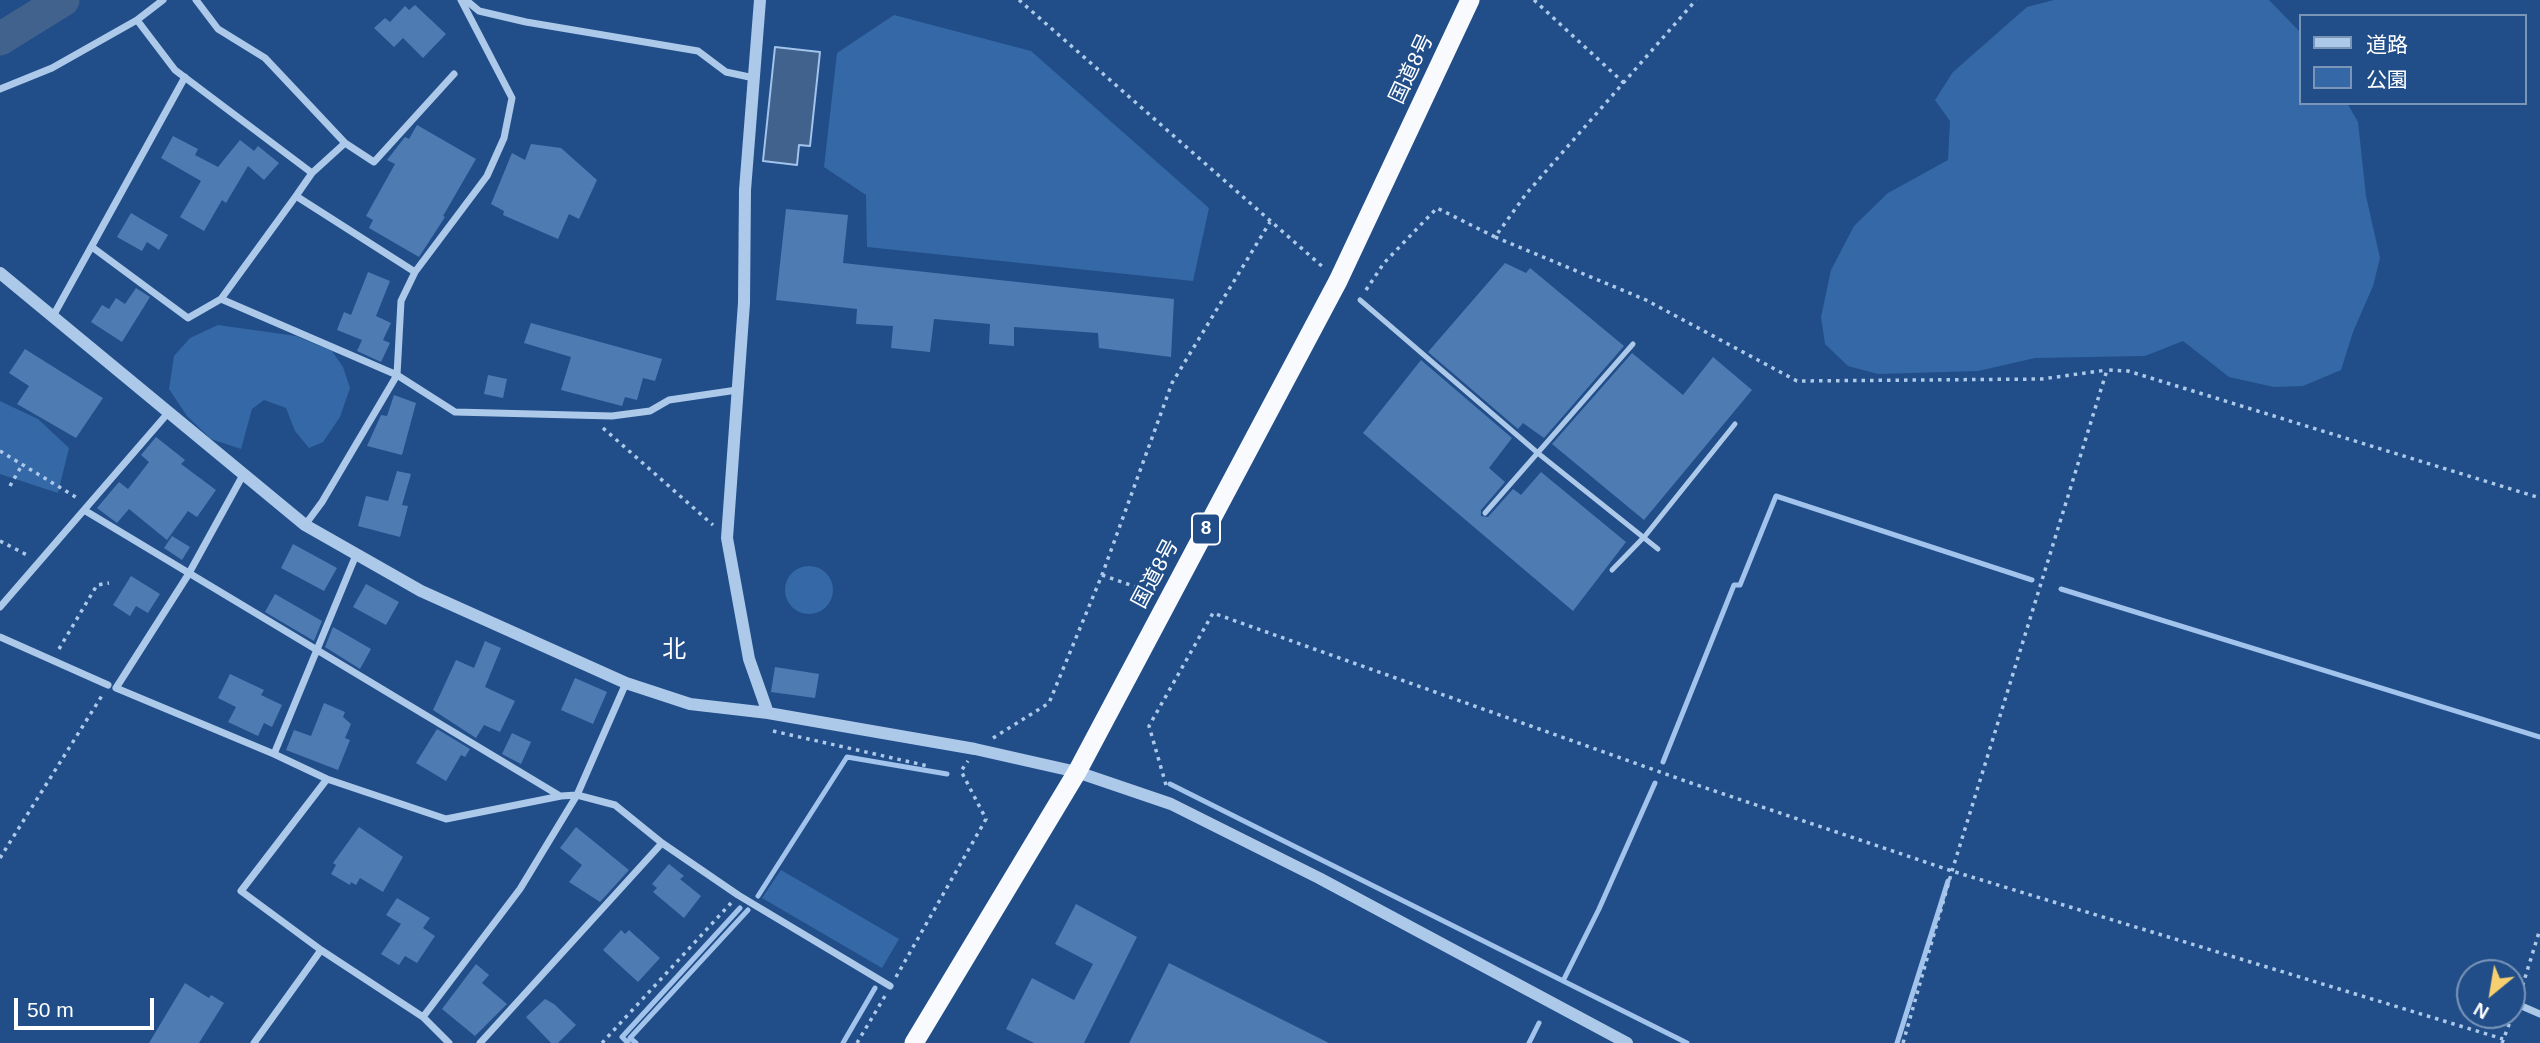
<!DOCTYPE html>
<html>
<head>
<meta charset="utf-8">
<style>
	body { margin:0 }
	#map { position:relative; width:2540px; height:1043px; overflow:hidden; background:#214e89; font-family:Arial,"Noto Sans JP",sans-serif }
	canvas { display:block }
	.legend { position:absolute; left:2299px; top:14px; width:228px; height:91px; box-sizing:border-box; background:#214e89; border:2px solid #7a95b8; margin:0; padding:9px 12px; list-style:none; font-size:21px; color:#fff }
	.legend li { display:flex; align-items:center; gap:14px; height:35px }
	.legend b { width:35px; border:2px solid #7a95b8 }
	.north { position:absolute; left:2456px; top:959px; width:70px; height:70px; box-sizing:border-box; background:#214e89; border:2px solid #7a95b8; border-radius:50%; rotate:210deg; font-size:19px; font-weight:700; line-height:28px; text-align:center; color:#fff }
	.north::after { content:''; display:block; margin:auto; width:24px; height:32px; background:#f7cf6e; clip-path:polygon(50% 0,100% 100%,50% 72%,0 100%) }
	.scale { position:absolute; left:14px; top:998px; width:140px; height:32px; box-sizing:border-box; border:4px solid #fff; border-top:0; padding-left:9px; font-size:21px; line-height:24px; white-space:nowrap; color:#fff; -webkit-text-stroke:5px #214e89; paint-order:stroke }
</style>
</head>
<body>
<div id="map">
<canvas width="2540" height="1043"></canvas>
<ul class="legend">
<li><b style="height:9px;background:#adc9ea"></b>道路</li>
<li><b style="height:19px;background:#3568a6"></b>公園</li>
</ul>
<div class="north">N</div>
<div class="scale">50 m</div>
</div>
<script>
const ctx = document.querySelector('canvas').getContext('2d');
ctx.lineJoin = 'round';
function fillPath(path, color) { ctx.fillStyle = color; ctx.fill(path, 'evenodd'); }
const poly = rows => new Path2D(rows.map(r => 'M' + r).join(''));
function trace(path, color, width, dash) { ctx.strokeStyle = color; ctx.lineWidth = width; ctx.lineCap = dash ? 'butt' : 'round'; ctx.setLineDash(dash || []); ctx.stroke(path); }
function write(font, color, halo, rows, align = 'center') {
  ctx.font = font + ' Arial,"Noto Sans JP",sans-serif'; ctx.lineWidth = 5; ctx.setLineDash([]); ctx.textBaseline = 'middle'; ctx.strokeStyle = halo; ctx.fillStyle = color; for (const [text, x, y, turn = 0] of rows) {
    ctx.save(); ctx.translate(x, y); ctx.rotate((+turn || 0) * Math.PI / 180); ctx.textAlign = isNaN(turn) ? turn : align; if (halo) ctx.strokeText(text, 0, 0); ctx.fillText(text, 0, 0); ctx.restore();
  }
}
const green = poly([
	[2054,0,2269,0,2300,32,2300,103,2347,103,2358,122,2366,196,2380,258,2373,286,2353,332,2341,370,2303,386,2274,387,2229,377,2183,341,2145,356,2035,358,1978,371,1878,374,1848,366,1825,344,1821,317,1831,270,1854,226,1888,193,1948,160,1950,121,1935,100,1953,72,2027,7],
	[894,15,1031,51,1209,208,1193,281,867,247,866,195,824,167,837,53],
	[218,325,296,336,332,351,343,367,350,388,340,417,323,442,309,448,295,431,286,408,264,400,252,409,241,449,211,439,187,416,169,389,174,356,190,338],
	[0,401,38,419,69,448,58,493,0,474],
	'785 590a24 24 0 1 1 48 0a24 24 0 1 1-48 0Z',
	[781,870,899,939,882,968,762,898]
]);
const water = poly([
	[775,47,820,52,810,146,799,145,797,165,763,161,775,47]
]);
const stream = poly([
	[2061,589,2540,737],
	[1663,762,1734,585,1740,585,1776,496,2032,580],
	[1170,784,1687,1043],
	[758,896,847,757,947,774],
	[1563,981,1599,909,1655,783],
	[628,1043,622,1037,740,908],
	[636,1043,630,1038,748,910],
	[843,1043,875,988],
	[1529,1043,1539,1023],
	[1897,1043,1948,881]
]);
const river = poly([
	[0,39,63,0]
]);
const building = poly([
	[415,5,446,34,423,58,403,38,394,47,374,28,385,18,390,22,405,6,409,10],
	[417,125,476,159,443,216,445,217,419,257,369,228,373,220,366,216,395,164,387,160,405,137,409,139],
	[173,136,198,149,195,155,218,167,240,140,254,151,258,146,279,163,264,180,248,166,226,203,222,200,204,231,180,217,201,181,161,158],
	[531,144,561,148,597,180,579,219,569,214,558,239,503,215,504,211,491,204,512,153,525,160],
	[786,209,848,215,843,263,1174,299,1171,357,1099,348,1098,333,1014,327,1014,346,989,344,990,324,934,319,930,352,891,348,893,326,856,324,857,309,776,300],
	[131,213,168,235,159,250,147,242,142,251,117,237],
	[1505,263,1526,273,1530,268,1624,346,1544,438,1523,423,1518,429,1428,352],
	[368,272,390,281,376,316,391,323,383,340,390,343,381,362,357,351,362,340,337,330,344,312,351,315],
	[136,288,150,297,122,342,91,322,102,305,109,309,116,298,125,304],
	[531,323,662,359,655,381,643,378,637,400,625,397,622,406,561,390,571,357,524,343],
	[25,349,103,398,76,438,17,404,29,386,9,373],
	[1632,353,1683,395,1713,357,1752,390,1644,520,1552,444],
	[1421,360,1512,438,1489,468,1505,482,1481,510,1481,516,1488,517,1513,489,1521,495,1541,472,1626,542,1573,611,1363,433],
	[488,375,507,379,503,398,484,394],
	[394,395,416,403,402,455,367,446,381,415,387,416],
	[156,437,185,460,181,464,216,490,197,517,188,511,167,540,129,509,117,523,97,508,119,482,128,489,149,462,141,455],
	[397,471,411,474,402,505,408,506,400,537,358,526,366,496,388,501],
	[172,536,190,547,182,560,164,548],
	[293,544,337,568,324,591,281,568],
	[131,576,160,594,148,613,136,606,130,616,113,605],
	[366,584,399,602,386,625,353,607],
	[275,594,322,621,314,641,265,612],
	[333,627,371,649,360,669,325,647],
	[485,641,501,648,485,687,515,701,500,732,484,725,476,738,433,710,456,660,474,668],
	[775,667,819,674,815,698,771,692],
	[230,674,264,690,261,695,282,705,272,727,264,723,258,736,228,722,236,707,218,698],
	[575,678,607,692,593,724,561,710],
	[324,703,345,712,343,717,351,724,345,738,350,740,338,770,286,750,294,730,311,736],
	[437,729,470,749,465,757,461,755,446,781,416,763],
	[512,733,531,742,521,764,502,754],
	[359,827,403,857,383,892,360,878,356,885,351,882,350,885,331,874,336,865,333,863],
	[576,827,629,870,600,902,569,882,582,865,560,848],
	[669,864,684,876,680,879,701,896,684,918,653,892,657,888,652,884],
	[397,898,430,918,423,928,435,936,417,963,405,956,399,965,381,954,401,924,386,915],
	[1076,904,1137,937,1084,1043,1034,1043,1006,1029,1032,978,1074,1000,1093,964,1055,944],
	[621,930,625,934,629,930,660,958,638,982,603,950],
	[1169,963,1329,1043,1129,1043],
	[476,964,489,975,482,983,507,1004,475,1036,442,1009],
	[185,983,209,998,211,995,224,1003,199,1043,149,1043],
	[545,999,554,1004,576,1025,558,1043,551,1043,526,1017]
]);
const path = poly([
	[1019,0,1324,268],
	[1534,0,1625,84],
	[1495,237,1646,300,1797,381,2042,379,2107,370],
	[1366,290,1384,263,1437,208,1495,237,1526,194,1696,0],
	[603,428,713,525],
	[0,451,79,499],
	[10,486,22,465],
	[0,541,29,556],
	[1102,575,1153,593],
	[59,649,97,585,109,583],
	[773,731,928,766],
	[993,738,1049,703,1102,575,1172,383,1270,222],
	[1166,785,1149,726,1213,613,1691,783,1952,871,2503,1039],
	[0,858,103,694],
	[896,977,986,819,961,771,968,761],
	[2520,994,2540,929],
	[602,1043,731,903],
	[857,1043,885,996],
	[1903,1043,1952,871,2107,370,2128,371,2540,498],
	[2502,1043,2513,1014]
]);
const service = poly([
	[1360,300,1539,454,1658,549],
	[1485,513,1633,344],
	[1612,570,1645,536,1735,424]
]);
const minor = poly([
	[196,0,218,29,265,58,345,143],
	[466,0,479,11,526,22,698,51,726,72,754,78],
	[137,20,175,70,312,173,296,196,415,272],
	[0,89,52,68,137,20,163,0],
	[312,173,345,143,374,162,454,74],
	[92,247,188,318,221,299,397,375,455,412,612,416,650,411,669,400,737,390],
	[221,299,296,196],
	[52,318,185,77],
	[243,475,188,575,116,688,274,754,327,779,446,819,561,796,577,795,615,805,662,843,738,895,890,986],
	[84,510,560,796],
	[305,525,322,502,397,375,401,301,415,272,487,176,504,138,512,98,461,0],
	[0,607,168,413],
	[0,637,108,685],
	[274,754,356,555],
	[327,779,241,891,321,950,423,1017,449,1043],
	[2517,1004,2540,1014],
	[423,1017,520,889,577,795,626,683],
	[254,1043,321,950],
	[480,1043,662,843]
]);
const tertiary = poly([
	[760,0,745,190,744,303,727,538,749,659,768,713],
	[0,273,305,525,421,591,626,683,690,704,768,713,975,749,1077,772,1171,804,1319,878,1627,1043]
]);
const trunk = poly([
	[914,1043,1077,772,1338,281,1470,0]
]);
const shields = [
	[1206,529,28]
];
const shieldNames = [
	["8",1206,529]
];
const streetNames = [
	["国道8号",1412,69,-65],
	["国道8号",1156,574,-62]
];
const quarterNames = [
	["北",674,650]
];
fillPath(green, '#3568a6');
fillPath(water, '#41628c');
trace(water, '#a1c3ec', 2);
trace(stream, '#a1c3ec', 5);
trace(river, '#41628c', 33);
fillPath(building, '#4e7bb2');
trace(path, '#adc9ea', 3.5, [3.5, 5]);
trace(service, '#adc9ea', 5);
trace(minor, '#adc9ea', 7);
trace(tertiary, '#adc9ea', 12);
trace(trunk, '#f8fafe', 19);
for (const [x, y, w] of shields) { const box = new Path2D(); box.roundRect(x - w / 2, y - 15.5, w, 31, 5); ctx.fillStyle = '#214e89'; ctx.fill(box); trace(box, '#fff', 2); }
write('bold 19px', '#fff', null, shieldNames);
write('21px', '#fff', '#214e89', streetNames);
write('24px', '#fff', '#214e89', quarterNames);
</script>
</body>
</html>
